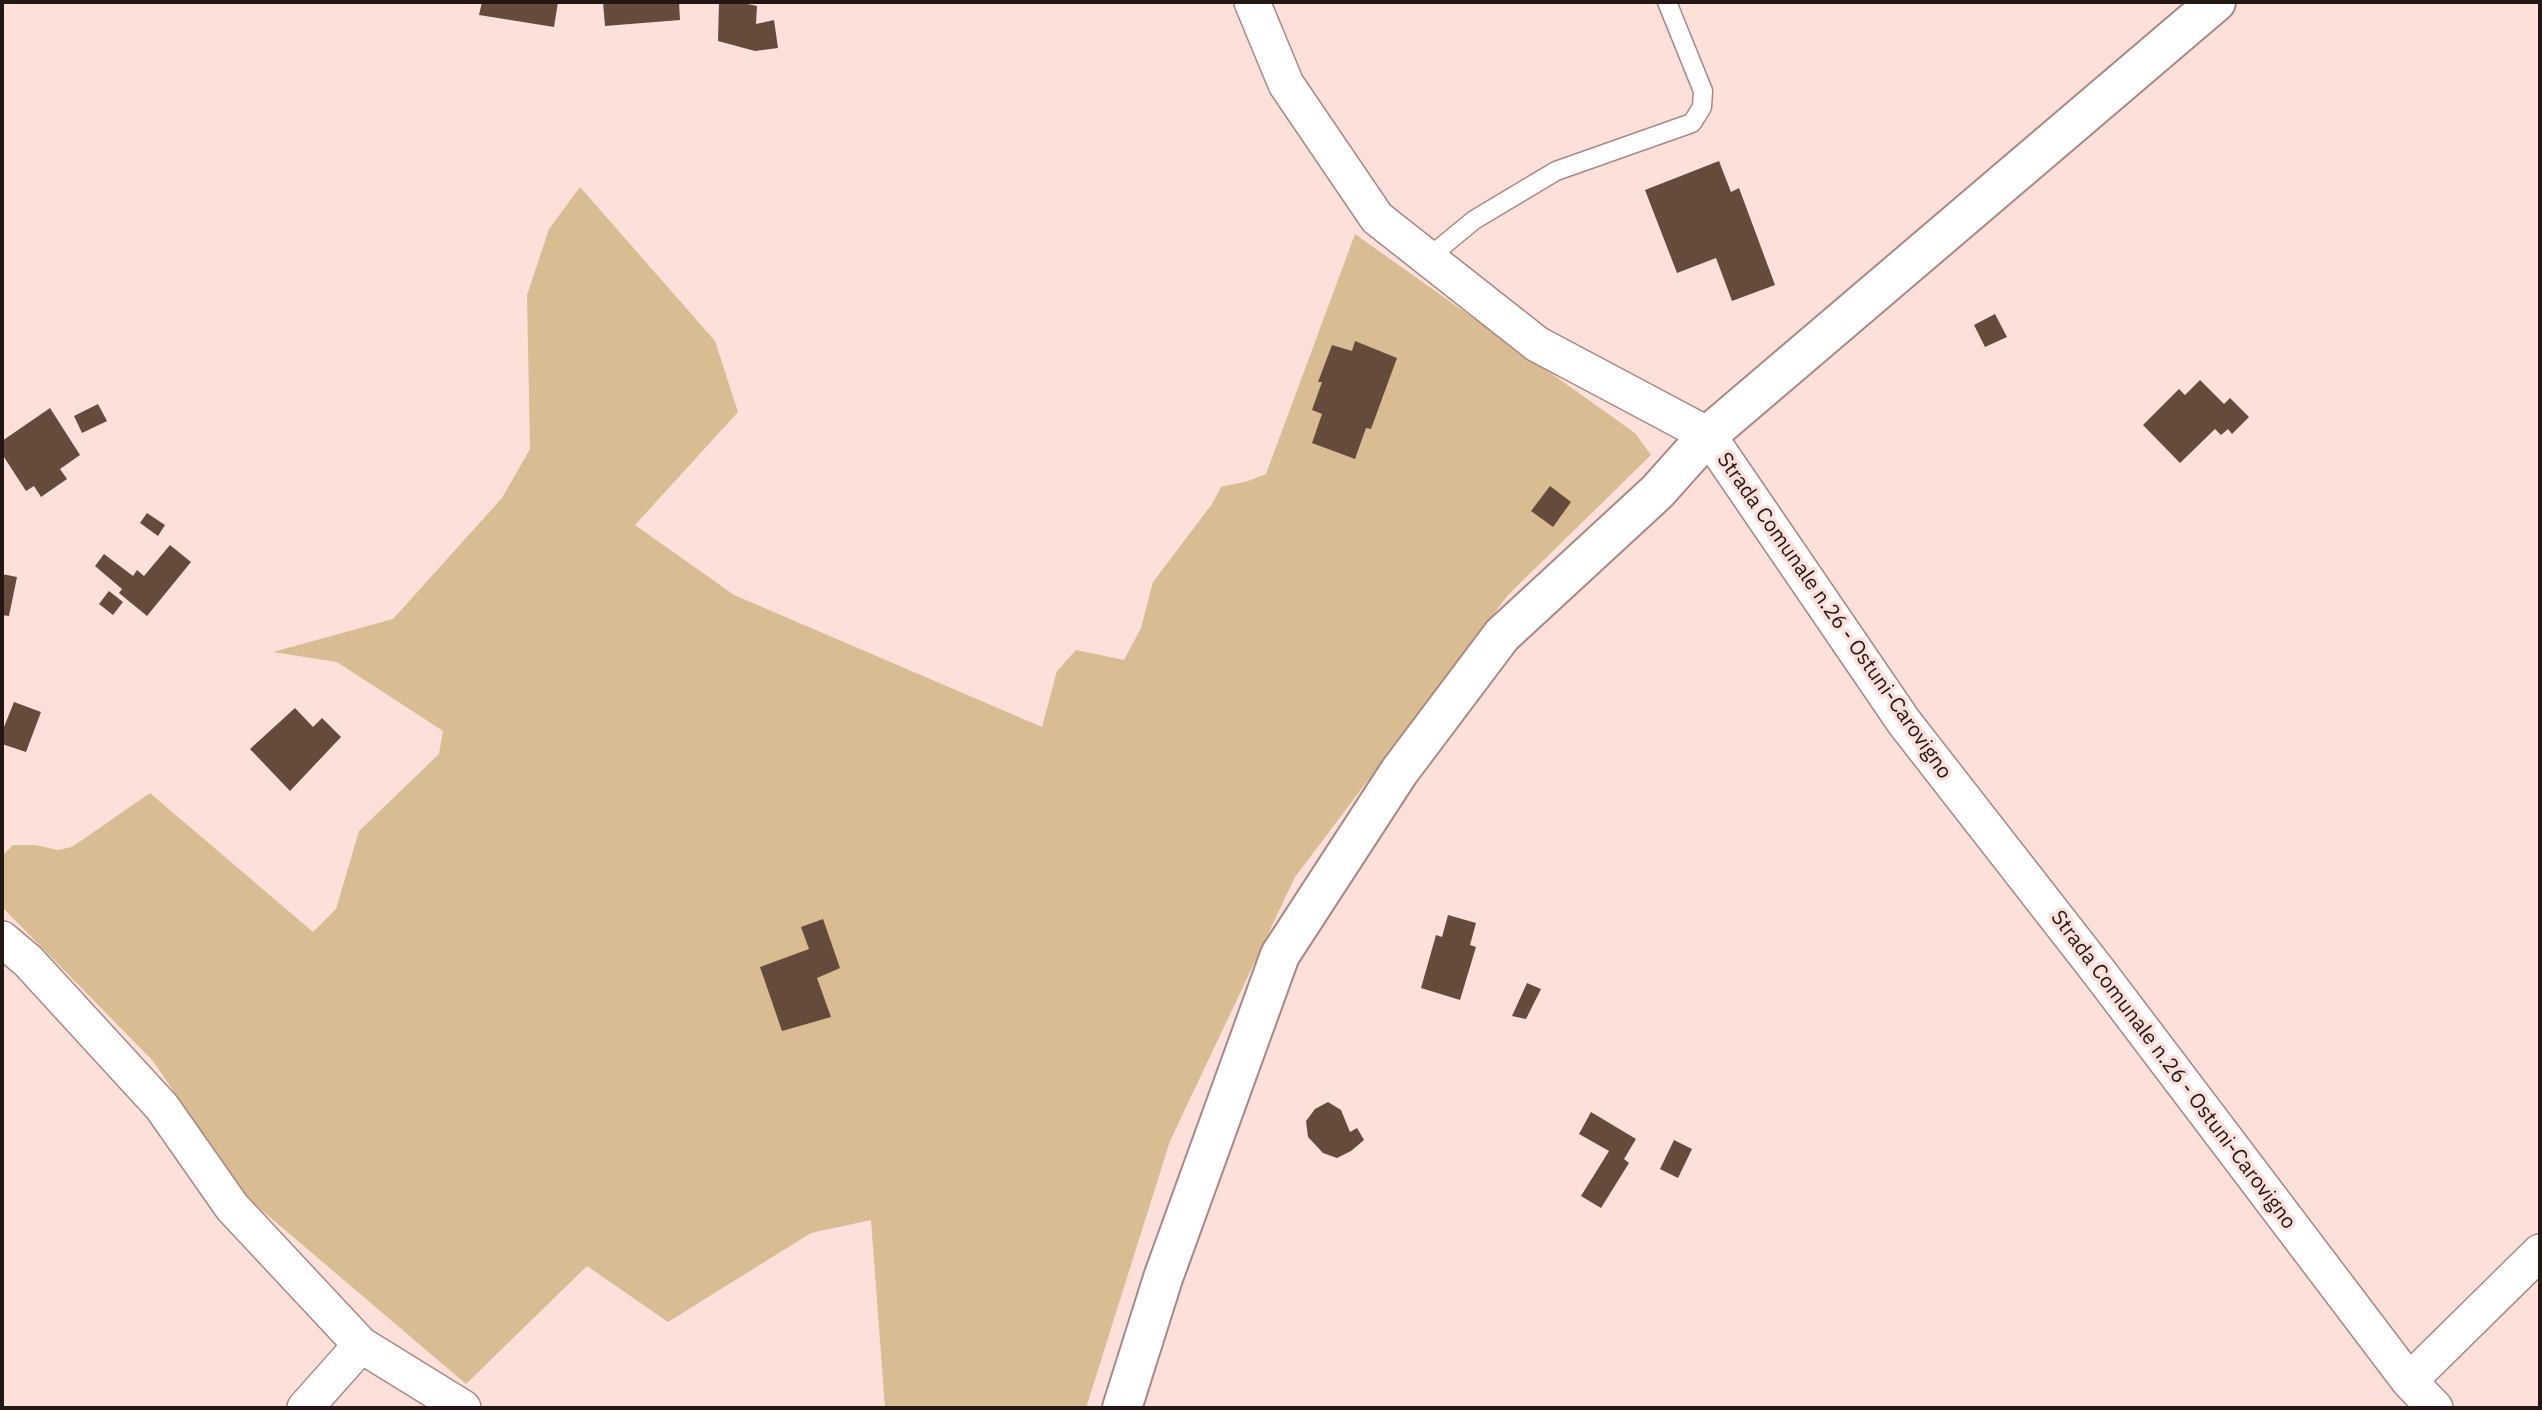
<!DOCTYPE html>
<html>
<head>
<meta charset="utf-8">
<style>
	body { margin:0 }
	#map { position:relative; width:2542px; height:1410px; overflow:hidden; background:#fee0db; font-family:"IBM Plex Sans",sans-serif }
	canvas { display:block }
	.frame { position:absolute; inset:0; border:4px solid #231714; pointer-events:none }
</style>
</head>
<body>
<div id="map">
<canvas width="2542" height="1410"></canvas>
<div class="frame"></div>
</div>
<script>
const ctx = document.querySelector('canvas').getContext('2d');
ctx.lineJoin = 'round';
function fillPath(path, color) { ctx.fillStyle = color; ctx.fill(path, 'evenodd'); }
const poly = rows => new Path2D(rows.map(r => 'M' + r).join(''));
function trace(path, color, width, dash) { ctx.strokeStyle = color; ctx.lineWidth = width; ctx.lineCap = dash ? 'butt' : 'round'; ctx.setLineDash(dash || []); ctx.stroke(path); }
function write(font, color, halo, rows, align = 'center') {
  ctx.font = font + ' "IBM Plex Sans",sans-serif'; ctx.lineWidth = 7; ctx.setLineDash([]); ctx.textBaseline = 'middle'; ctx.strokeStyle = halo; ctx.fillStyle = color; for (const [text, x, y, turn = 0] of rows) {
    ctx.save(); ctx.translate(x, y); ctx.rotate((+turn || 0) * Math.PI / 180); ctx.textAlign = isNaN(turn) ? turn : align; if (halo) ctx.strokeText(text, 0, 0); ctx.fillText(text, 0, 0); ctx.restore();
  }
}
const green = poly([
	[580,187,715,341,738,412,635,525,734,595,1042,727,1057,671,1076,650,1124,660,1141,628,1153,582,1212,504,1221,487,1248,481,1266,474,1355,234,1635,433,1651,455,1508,595,1295,877,1170,1141,1086,1408,885,1408,871,1220,811,1233,668,1322,587,1266,466,1384,245,1196,153,1061,2,907,2,856,13,845,35,845,58,850,72,847,150,793,313,932,336,909,359,831,439,754,443,731,337,662,273,652,393,619,502,498,530,449,527,295,549,229]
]);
const building = poly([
	[482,2,558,2,554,27,479,15],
	[603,2,679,2,680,20,605,26],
	[719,2,738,2,757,6,756,24,774,20,778,48,755,51,718,41],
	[1719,161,1731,192,1739,188,1775,285,1732,301,1716,258,1677,273,1645,190],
	[1995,314,2007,337,1985,347,1974,325],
	[1355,341,1397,358,1371,429,1366,428,1355,459,1312,443,1322,414,1312,410,1322,382,1318,382,1332,345,1352,351],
	[2200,380,2224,404,2230,398,2249,417,2232,434,2228,429,2221,435,2215,429,2180,463,2143,425,2179,389,2185,395],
	[98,404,107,421,82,433,74,416],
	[50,408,80,455,60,469,67,479,41,497,34,486,26,491,2,454,2,441],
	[1550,486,1571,502,1553,527,1531,511],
	[147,513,165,525,158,536,140,523],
	[170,545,191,562,147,616,119,593,122,589,95,566,104,554,133,576,137,570,144,576],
	[2,574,17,577,9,616,2,615],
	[109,591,123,602,113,615,99,604],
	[14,702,41,712,26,752,2,744,2,732],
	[295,708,313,727,322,718,341,737,290,791,250,749],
	[1448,915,1476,923,1470,945,1476,947,1460,1000,1421,988,1436,935,1442,937],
	[823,919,840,968,817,978,831,1017,782,1031,760,967,809,949,801,927],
	[1527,983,1541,989,1526,1019,1512,1016],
	[1328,1102,1341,1110,1350,1132,1357,1128,1364,1140,1351,1151,1337,1158,1323,1153,1308,1137,1306,1121,1315,1109],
	[1591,1112,1636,1139,1624,1159,1629,1163,1601,1208,1581,1196,1609,1151,1579,1134],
	[1674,1140,1692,1149,1678,1178,1660,1169]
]);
const lane = poly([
	[1428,258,1474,220,1556,171,1692,123,1702,107,1703,91,1667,2]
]);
const street = poly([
	[1252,2,1286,84,1377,218,1537,344,1708,435,1904,722,2099,972,2409,1381,2435,1408],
	[2,939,28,961,162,1107,232,1207,361,1345,463,1408],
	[2409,1381,2540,1252],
	[305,1408,361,1345]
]);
const secondary = poly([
	[1122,1408,1163,1278,1280,955,1399,772,1502,635,1657,492,1708,435,2216,2]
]);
const streetNames = [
	["Strada Comunale n.26 - Ostuni-Carovigno",1834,616,55],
	["Strada Comunale n.26 - Ostuni-Carovigno",2173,1070,53]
];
fillPath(green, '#dabc92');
fillPath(building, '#644b3b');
trace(lane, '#a98882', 21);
trace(street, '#a98882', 38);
trace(secondary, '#a98882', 42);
trace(lane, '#fff', 18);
trace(street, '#fff', 35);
trace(secondary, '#fff', 38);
write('21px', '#231714', '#fee0db', streetNames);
</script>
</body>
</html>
